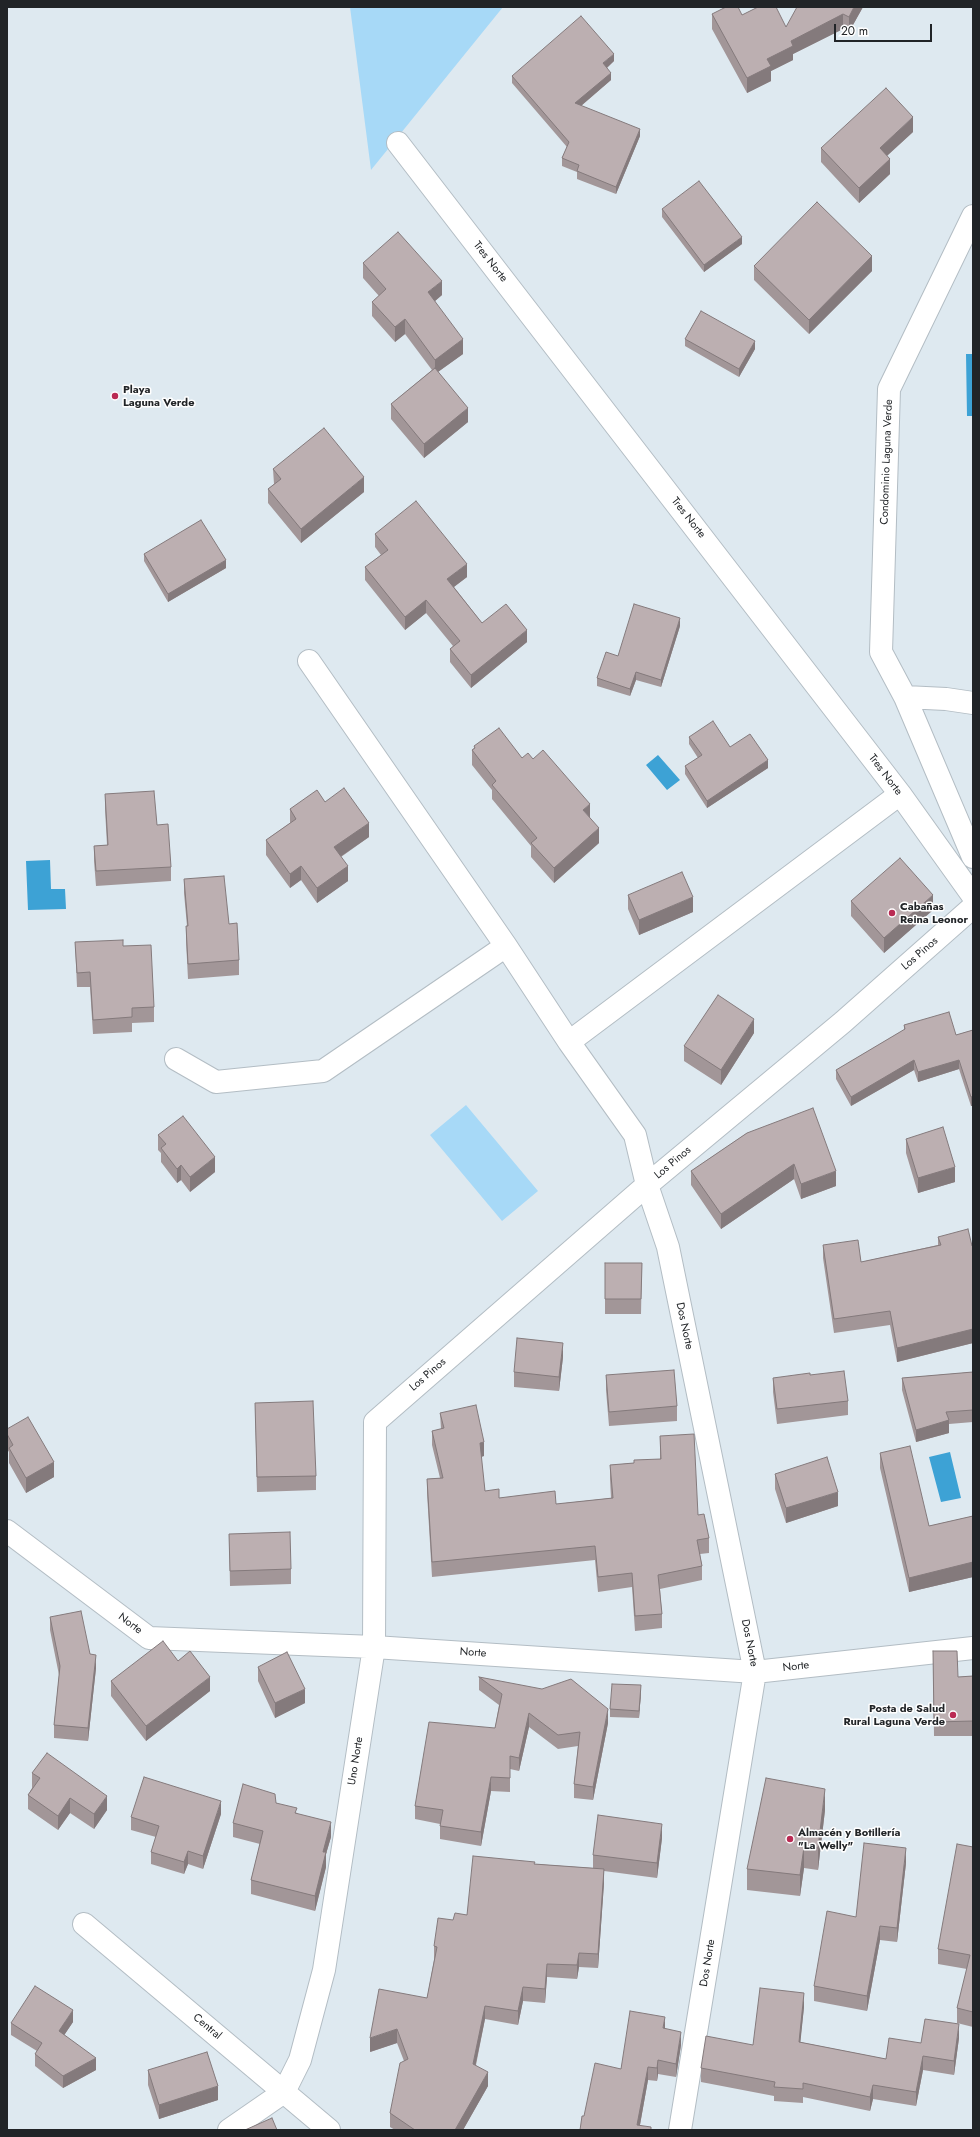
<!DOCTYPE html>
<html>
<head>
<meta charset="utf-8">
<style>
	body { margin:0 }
	#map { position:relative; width:980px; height:2137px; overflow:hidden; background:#dee9f0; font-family:Jost,sans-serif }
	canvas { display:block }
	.frame { position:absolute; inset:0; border:8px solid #212427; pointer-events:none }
	.scale { position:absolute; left:834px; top:24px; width:98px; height:18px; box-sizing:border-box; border:2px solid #212427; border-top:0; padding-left:5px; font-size:12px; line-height:14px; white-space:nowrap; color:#212427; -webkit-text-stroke:3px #fff; paint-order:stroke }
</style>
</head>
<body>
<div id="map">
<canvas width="980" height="2137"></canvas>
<div class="frame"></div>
<div class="scale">20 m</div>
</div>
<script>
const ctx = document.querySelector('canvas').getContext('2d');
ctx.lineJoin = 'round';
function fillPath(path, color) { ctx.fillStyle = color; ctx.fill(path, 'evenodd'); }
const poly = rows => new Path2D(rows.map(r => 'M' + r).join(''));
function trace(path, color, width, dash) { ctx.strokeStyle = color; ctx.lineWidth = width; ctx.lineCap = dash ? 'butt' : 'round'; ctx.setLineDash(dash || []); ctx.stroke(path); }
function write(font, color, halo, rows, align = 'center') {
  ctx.font = font + ' Jost,sans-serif'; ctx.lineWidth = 3; ctx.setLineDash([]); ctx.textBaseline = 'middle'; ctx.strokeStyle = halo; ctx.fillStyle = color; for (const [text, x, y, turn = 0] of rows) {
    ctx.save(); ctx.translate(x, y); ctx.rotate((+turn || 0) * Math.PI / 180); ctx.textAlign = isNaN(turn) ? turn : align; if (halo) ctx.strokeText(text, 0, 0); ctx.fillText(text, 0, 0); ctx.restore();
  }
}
const green = poly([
	[350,7,503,7,371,170],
	[466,1105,538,1191,502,1221,430,1135]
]);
const water = poly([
	[966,354,973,354,973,416,967,416],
	[658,755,680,780,667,790,646,765],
	[50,860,51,889,65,889,66,909,28,910,26,861],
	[950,1452,961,1498,941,1502,929,1457]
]);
const street = poly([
	[398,143,900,794,973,896],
	[973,216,889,389,881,652,905,697,973,857],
	[309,661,506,946,569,1042,635,1135,647,1185,668,1247,755,1672,680,2130],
	[905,697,946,699,973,703],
	[569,1042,900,794],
	[176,1059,216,1082,323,1071,506,946],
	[7,1531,149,1638,374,1647,755,1672,973,1648],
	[84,1924,329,2130],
	[229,2130,284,2092,300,2060,324,1970,374,1647,375,1422,647,1185,843,1022,973,907]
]);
const wall = poly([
	[863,7,849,32,843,29,793,54,793,60,771,71,771,81,747,93,712,29,712,14,742,15,786,27],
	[614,61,607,68,611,80,581,106,640,136,616,194,577,179,577,172,562,166,562,158,567,147,512,83,512,76],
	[913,132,887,156,890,174,859,203,821,162,821,148],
	[662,209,742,244,704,272,662,217],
	[363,263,442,295,435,301,463,354,438,372,468,422,424,458,391,419,391,404,432,370,405,334,395,342,372,316,372,302,379,296,363,278],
	[754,266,872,271,809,334,754,280],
	[685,339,755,349,739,377,685,346],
	[273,469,364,492,301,543,268,503,268,489,274,484],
	[375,534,467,577,454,587,482,623,527,642,471,688,450,662,450,649,453,646,426,613,405,630,365,580,365,567,381,555,375,547],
	[144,554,226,568,168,602,144,561],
	[680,626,661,687,636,680,630,696,597,686,597,678,618,656],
	[689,737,730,747,768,768,707,808,685,774,685,766,698,758,689,744],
	[474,746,522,758,590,818,599,843,554,883,531,857,531,846,492,799,492,790,472,765,472,750,474,748],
	[105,794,171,867,171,881,96,886,94,861,94,846,107,845,105,809],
	[325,802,369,837,341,857,348,881,317,903,301,880,290,888,266,855,266,840,290,823,290,809],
	[184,879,239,960,239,975,188,979,186,941,186,926,187,926,184,893],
	[628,895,693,912,639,935,628,909],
	[851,901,933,910,884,953,851,916],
	[75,942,123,946,154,1007,154,1022,132,1023,132,1032,93,1034,90,987,77,987],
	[904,1025,956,1035,973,1030,971,1106,959,1069,918,1082,914,1070,851,1106,836,1079,836,1070,904,1030],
	[754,1033,721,1085,684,1061,684,1046],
	[747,1133,836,1186,801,1199,794,1179,721,1229,691,1185,691,1171],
	[158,1135,215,1172,190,1192,181,1180,177,1183,161,1162,161,1153,158,1150],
	[906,1139,955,1182,918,1193,906,1153],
	[938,1237,973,1246,973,1343,897,1362,890,1325,834,1333,823,1258,823,1245,861,1262,938,1245],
	[605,1263,642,1263,641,1314,605,1314],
	[563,1357,559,1391,514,1387,514,1372],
	[973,1372,973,1422,949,1424,949,1433,916,1442,902,1390,902,1378],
	[606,1375,677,1406,677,1421,609,1426,606,1390],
	[810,1375,848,1401,848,1415,777,1424,773,1392,773,1378],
	[255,1403,316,1476,316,1490,257,1492],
	[440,1413,484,1456,481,1457,485,1491,499,1498,556,1504,611,1498,610,1479,610,1465,634,1463,660,1459,660,1436,709,1538,709,1553,700,1554,702,1566,702,1580,660,1589,662,1614,662,1628,635,1631,632,1587,598,1592,595,1560,432,1577,427,1493,427,1479,440,1478,432,1445,432,1431,441,1429],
	[7,1429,54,1477,26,1493,9,1463,9,1452,7,1449],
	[880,1453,929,1526,973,1516,973,1577,909,1592,880,1468],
	[775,1474,838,1506,786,1523,775,1489],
	[229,1534,291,1569,291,1584,230,1586],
	[50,1617,96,1668,88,1741,54,1738,54,1725,59,1675,50,1630],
	[933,1651,958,1677,973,1676,973,1736,934,1736],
	[178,1661,210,1691,146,1741,111,1696,111,1681],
	[258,1667,305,1703,275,1718,258,1681],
	[479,1677,608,1723,593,1800,574,1798,574,1784,578,1746,558,1749,529,1727,519,1771,510,1769,510,1792,491,1791,481,1846,440,1839,440,1824,415,1819,415,1806,495,1728,499,1705,479,1690],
	[641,1693,639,1718,610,1717,610,1709],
	[32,1773,107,1810,94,1829,70,1813,58,1830,28,1809,28,1795,32,1788],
	[276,1803,297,1813,331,1837,326,1854,326,1867,315,1911,251,1894,251,1880,260,1844,233,1837,233,1823],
	[825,1810,818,1870,804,1868,800,1896,747,1890,747,1869],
	[221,1814,203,1869,188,1864,184,1874,151,1864,151,1852,156,1837,131,1830,131,1817],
	[662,1838,657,1878,604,1871,604,1883,598,1968,579,1967,577,1979,547,1977,545,2003,523,2001,518,2025,485,2019,476,2065,488,2086,463,2130,395,2130,390,2127,390,2113,404,2061,397,2043,370,2052,427,1998,434,1960,434,1946,453,1920,467,1915,535,1864,593,1868,593,1855],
	[973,1847,973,2027,957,2023,957,2008,967,1969,938,1964,938,1949],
	[906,1863,897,1942,880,1940,867,2011,814,2001,814,1986,856,1917],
	[804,2007,800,2042,886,2059,921,2043,959,2038,954,2075,923,2070,916,2106,873,2099,870,2111,803,2097,803,2103,774,2101,774,2096,701,2082,701,2068,753,2045],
	[73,2022,64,2035,96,2070,63,2088,35,2066,35,2054,37,2051,11,2035,11,2023],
	[665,2029,681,2045,676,2077,658,2074,657,2081,648,2080,640,2125,651,2130,584,2116,621,2069],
	[148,2070,218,2100,159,2119,148,2085]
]);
const shadedWall = poly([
	[854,7,863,7,849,32,849,17],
	[843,14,843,29,793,54,793,60,771,71,771,81,747,93,747,78,767,59,791,41],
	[614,54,614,61,603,71,603,63],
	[611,73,611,80,575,111,575,103],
	[913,117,913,132,880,162,880,148],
	[640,129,640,136,616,194,616,187],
	[890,159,890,174,859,203,859,188],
	[742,237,742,244,704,272,704,265],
	[872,256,872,271,809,334,809,320],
	[442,281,442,295,428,307,428,292],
	[405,319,405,334,395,342,395,327],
	[463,339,463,354,435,374,435,360],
	[755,341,755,349,739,377,739,369],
	[468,408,468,422,424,458,424,444],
	[364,477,364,492,301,543,301,529],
	[226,560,226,568,168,602,168,594],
	[467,564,467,577,447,592,447,579],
	[426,600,426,613,405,630,405,617],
	[680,618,680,626,661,687,661,680],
	[527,630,527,642,471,688,471,675],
	[636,672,636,680,630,696,630,689],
	[768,760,768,768,707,808,707,801],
	[590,804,590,818,583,810],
	[369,823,369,837,334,861,334,847],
	[599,828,599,843,554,883,554,868],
	[301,866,301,880,290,888,290,874],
	[348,866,348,881,317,903,317,888],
	[933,895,933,910,884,953,884,938],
	[693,897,693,912,639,935,639,920],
	[754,1019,754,1033,721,1085,721,1070],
	[914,1060,914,1070,851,1106,851,1097],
	[959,1060,959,1069,918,1082,918,1072],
	[973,1096,973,1106,971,1106,971,1097],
	[215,1157,215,1172,190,1192,190,1177],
	[794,1164,794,1179,721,1229,721,1214],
	[181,1165,181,1180,177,1183,177,1169],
	[955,1167,955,1182,918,1193,918,1178],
	[836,1171,836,1186,801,1199,801,1184],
	[973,1329,973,1343,897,1362,897,1348],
	[563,1343,563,1357,559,1391,559,1377],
	[949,1420,949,1433,916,1442,916,1430],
	[484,1442,484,1456,480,1457,480,1443],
	[54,1462,54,1477,26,1493,26,1478],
	[838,1492,838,1506,786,1523,786,1508],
	[973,1562,973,1577,909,1592,909,1578],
	[96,1655,96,1668,88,1741,88,1728],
	[210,1677,210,1691,146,1741,146,1726],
	[641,1685,641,1693,639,1718,639,1711],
	[305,1689,305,1703,275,1718,275,1703],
	[608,1709,608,1723,593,1800,593,1787],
	[529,1713,529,1727,519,1771,519,1758],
	[491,1777,491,1791,481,1846,481,1832],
	[825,1789,825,1810,818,1870,818,1848],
	[107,1796,107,1810,94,1829,94,1814],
	[70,1798,70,1813,58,1830,58,1816],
	[221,1801,221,1814,203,1869,203,1856],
	[331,1822,331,1837,326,1854,326,1867,315,1911,315,1896,323,1852],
	[662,1824,662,1838,657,1878,657,1863],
	[804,1847,804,1868,800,1896,800,1875],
	[906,1848,906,1863,897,1942,897,1928],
	[188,1851,188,1864,184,1874,184,1862],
	[604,1869,604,1883,598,1968,598,1954],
	[880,1926,880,1940,867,2011,867,1996],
	[579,1953,579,1967,577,1979,577,1965],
	[547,1964,547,1977,545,2003,545,1989],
	[523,1987,523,2001,518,2025,518,2011],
	[804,1993,804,2007,799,2056,799,2042],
	[485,2006,485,2019,473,2077,473,2064],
	[73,2010,73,2022,59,2043,59,2031],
	[665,2017,665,2030,663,2028],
	[959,2024,959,2038,954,2075,954,2061],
	[397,2029,397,2043,370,2052,370,2038],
	[681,2032,681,2045,676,2077,676,2064],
	[923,2056,923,2070,916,2106,916,2092],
	[96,2058,96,2070,63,2088,63,2076],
	[658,2060,658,2074,657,2081,657,2068],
	[648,2067,648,2080,639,2130,637,2125],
	[488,2072,488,2086,463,2130,455,2130],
	[873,2085,873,2099,870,2111,870,2097],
	[218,2086,218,2100,159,2119,159,2105]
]);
const building = poly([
	[726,7,738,7,742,15,758,7,776,7,786,27,797,7,854,7,849,17,843,14,791,41,793,46,767,59,771,66,747,78,712,14,726,7],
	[581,16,614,54,603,63,611,73,575,103,640,129,616,187,577,171,579,165,562,158,569,142,512,76,581,16],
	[886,88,913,117,880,148,890,159,859,188,821,148,886,88],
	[699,181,742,237,704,265,662,209,699,181],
	[817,202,872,256,809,320,754,266,817,202],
	[398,232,442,281,428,292,463,339,435,360,405,319,395,327,372,302,386,289,363,263,398,232],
	[701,311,755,341,739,369,685,339,701,311],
	[435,368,468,408,424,444,391,404,435,368],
	[324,428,364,477,301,529,268,489,281,479,273,469,324,428],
	[416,501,467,564,447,579,482,623,506,604,527,630,471,675,450,649,460,641,426,600,405,617,365,567,388,550,375,534,416,501],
	[201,520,226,560,168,594,144,554,201,520],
	[634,604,680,618,661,680,636,672,630,689,597,678,606,652,618,656,634,604],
	[713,721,730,747,750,734,768,760,707,801,685,766,702,755,689,737,713,721],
	[499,728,522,758,528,753,533,759,543,750,590,804,583,810,599,828,554,868,531,843,537,838,492,785,496,781,472,750,475,748,474,746,499,728],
	[344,788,369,823,334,847,348,866,317,888,301,866,290,874,266,840,296,819,290,809,317,790,325,802,344,788],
	[154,791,157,825,168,824,171,867,96,871,94,846,108,845,105,794,154,791],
	[900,858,933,895,884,938,851,901,900,858],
	[682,872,693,897,639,920,628,895,682,872],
	[224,876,229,924,237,923,239,960,188,964,186,926,188,926,184,879,224,876],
	[123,940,123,946,151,945,154,1007,132,1008,132,1017,93,1020,90,972,77,973,75,942,123,940],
	[718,995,754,1019,721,1070,684,1046,718,995],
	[949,1012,956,1035,973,1030,973,1096,971,1097,959,1060,918,1072,914,1060,851,1097,836,1070,905,1029,904,1025,949,1012],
	[813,1108,836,1171,801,1184,794,1164,721,1214,691,1171,747,1133,813,1108],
	[183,1116,215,1157,190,1177,181,1165,177,1169,161,1148,166,1144,158,1135,183,1116],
	[943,1127,955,1167,918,1178,906,1139,943,1127],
	[968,1229,972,1246,973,1246,973,1329,897,1348,890,1311,834,1319,823,1245,858,1240,861,1262,941,1245,938,1237,968,1229],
	[605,1263,642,1263,641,1299,605,1299,605,1263],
	[517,1338,563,1343,559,1377,514,1372,517,1338],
	[674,1370,677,1406,609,1412,606,1375,674,1370],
	[844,1371,848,1401,777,1409,773,1378,810,1373,810,1375,844,1371],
	[973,1372,973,1410,946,1412,949,1420,916,1430,902,1378,973,1372],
	[313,1401,316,1476,257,1477,255,1403,313,1401],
	[476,1405,484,1442,480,1443,485,1491,499,1489,499,1498,555,1491,556,1504,613,1498,610,1465,634,1463,634,1460,661,1459,660,1436,694,1434,698,1515,704,1514,709,1538,697,1540,702,1566,658,1575,662,1614,635,1616,632,1573,598,1577,595,1546,432,1562,427,1479,443,1478,432,1431,444,1428,440,1413,476,1405],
	[28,1417,54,1462,26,1478,9,1448,13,1445,7,1434,7,1429,28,1417],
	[910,1446,929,1526,973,1516,973,1562,909,1578,880,1453,910,1446],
	[827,1457,838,1492,786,1508,775,1474,827,1457],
	[290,1532,291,1569,230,1571,229,1534,290,1532],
	[81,1611,90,1654,96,1655,88,1728,54,1725,60,1666,50,1617,81,1611],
	[163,1641,178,1661,190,1651,210,1677,146,1726,111,1681,163,1641],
	[933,1651,957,1651,958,1677,973,1676,973,1721,934,1722,933,1651],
	[287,1652,305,1689,275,1703,258,1667,287,1652],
	[479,1677,542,1689,571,1679,608,1709,593,1787,574,1784,580,1732,558,1735,529,1713,519,1758,510,1756,510,1778,491,1777,481,1832,440,1826,443,1810,415,1806,429,1722,495,1728,502,1694,479,1677],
	[612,1684,641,1685,639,1711,610,1709,612,1684],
	[47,1753,107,1796,94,1814,70,1798,58,1816,28,1795,40,1778,32,1773,47,1753],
	[144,1777,221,1801,203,1856,188,1851,184,1862,151,1852,159,1826,131,1817,144,1777],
	[766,1778,825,1789,818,1848,804,1847,800,1875,747,1869,766,1778],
	[243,1784,275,1794,276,1803,297,1808,295,1813,331,1822,323,1852,326,1852,315,1896,251,1880,263,1831,233,1823,243,1784],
	[598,1815,662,1824,657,1863,593,1855,598,1815],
	[864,1843,906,1848,897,1928,880,1926,867,1996,814,1986,827,1911,856,1917,864,1843],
	[957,1844,973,1847,973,2012,957,2008,970,1955,938,1949,957,1844],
	[473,1856,535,1862,534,1864,604,1869,598,1954,579,1953,577,1965,547,1964,545,1989,523,1987,518,2011,485,2006,473,2064,488,2072,455,2130,415,2130,412,2128,390,2113,400,2063,408,2059,397,2029,370,2038,379,1989,427,1998,437,1947,434,1946,438,1918,453,1920,455,1913,467,1915,473,1856],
	[35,1986,73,2010,59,2031,96,2058,63,2076,35,2054,42,2043,11,2023,35,1986],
	[760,1988,804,1993,799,2042,886,2059,889,2038,921,2043,925,2019,959,2024,954,2061,923,2056,916,2092,873,2085,870,2097,803,2083,803,2089,774,2087,775,2082,701,2068,706,2036,753,2045,760,1988],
	[630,2011,665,2017,663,2028,681,2032,676,2064,658,2060,657,2068,648,2067,637,2125,651,2127,651,2130,580,2130,582,2116,584,2116,595,2063,621,2069,630,2011],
	[207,2052,218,2086,159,2105,148,2070,207,2052],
	[272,2118,277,2130,245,2130,272,2118]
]);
const markers = [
	[115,396,4,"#ba2a53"],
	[892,913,4,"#ba2a53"],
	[953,1715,4,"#ba2a53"],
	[790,1839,4,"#ba2a53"]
];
const streetNames = [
	["Tres Norte",490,262,52],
	["Condominio Laguna Verde",887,462,-88],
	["Tres Norte",688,518,52],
	["Tres Norte",885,775,53],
	["Los Pinos",920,954,-41],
	["Los Pinos",673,1163,-40],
	["Dos Norte",684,1326,78],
	["Los Pinos",428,1375,-41],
	["Norte",130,1624,37],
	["Dos Norte",749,1643,79],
	["Norte",473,1653,4],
	["Norte",796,1667,-6],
	["Uno Norte",356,1761,-81],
	["Dos Norte",708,1963,-81],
	["Central",207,2027,40]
];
const poiNames = [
	["Playa",123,390],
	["Laguna Verde",123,403],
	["Cabañas",900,907],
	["Reina Leonor",900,920],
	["Posta de Salud",945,1709,"right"],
	["Rural Laguna Verde",945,1722,"right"],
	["Almacén y Botillería",798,1833],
	["\"La Welly\"",798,1846]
];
fillPath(green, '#a7d9f7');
fillPath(water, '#3da2d5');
trace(street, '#b3bdc4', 24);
trace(street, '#fff', 22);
fillPath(wall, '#a29698');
fillPath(shadedWall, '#847a7c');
fillPath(building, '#bcafb1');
trace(building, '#847a7c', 1);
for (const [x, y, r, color] of markers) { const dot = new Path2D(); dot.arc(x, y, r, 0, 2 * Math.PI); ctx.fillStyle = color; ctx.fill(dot); trace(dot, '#fff', 1.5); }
write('11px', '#212427', '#fff', streetNames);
write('bold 11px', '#212427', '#fff', poiNames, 'left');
</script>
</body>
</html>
